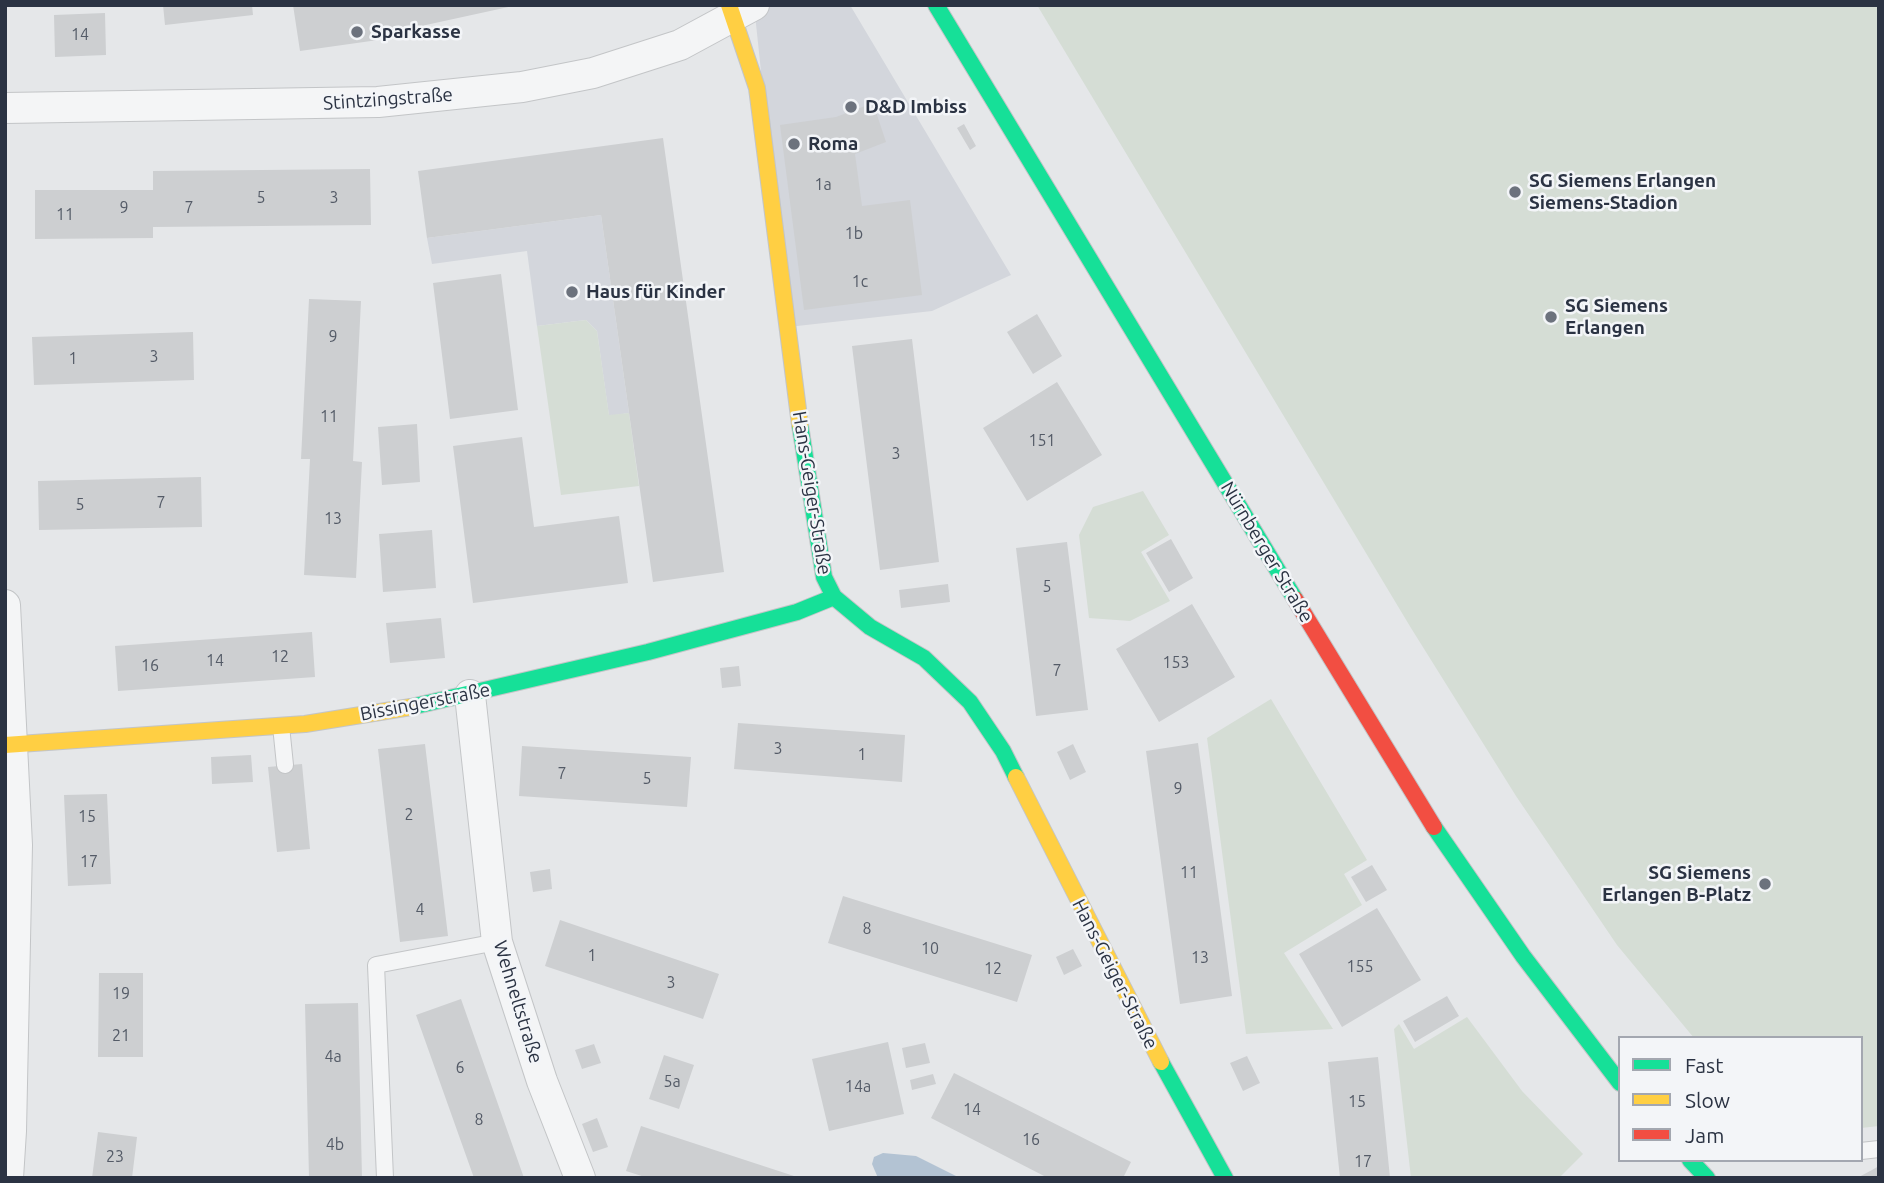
<!DOCTYPE html>
<html>
<head>
<meta charset="utf-8">
<style>
	body { margin:0 }
	#map { position:relative; width:1884px; height:1183px; overflow:hidden; background:#e5e7e9; font-family:Ubuntu,sans-serif }
	canvas { display:block }
	.frame { position:absolute; inset:0; border:7px solid #2b3343; pointer-events:none }
	.legend { position:absolute; left:1618px; top:1036px; width:245px; height:126px; box-sizing:border-box; background:#f3f5f8; border:2px solid #a3a7b0; margin:0; padding:9px 12px; list-style:none; font-size:21px; color:#2b3343 }
	.legend li { display:flex; align-items:center; gap:14px; height:35px }
	.legend b { width:35px; border:2px solid #a3a7b0 }
</style>
</head>
<body>
<div id="map">
<canvas width="1884" height="1183"></canvas>
<div class="frame"></div>
<ul class="legend">
<li><b style="height:9px;background:#16e098"></b>Fast</li>
<li><b style="height:9px;background:#ffcf43"></b>Slow</li>
<li><b style="height:9px;background:#f24e42"></b>Jam</li>
</ul>
</div>
<script>
const ctx = document.querySelector('canvas').getContext('2d');
ctx.lineJoin = 'round';
function fillPath(path, color) { ctx.fillStyle = color; ctx.fill(path, 'evenodd'); }
const poly = rows => new Path2D(rows.map(r => 'M' + r).join(''));
function trace(path, color, width, dash) { ctx.strokeStyle = color; ctx.lineWidth = width; ctx.lineCap = dash ? 'butt' : 'round'; ctx.setLineDash(dash || []); ctx.stroke(path); }
function write(font, color, halo, rows, align = 'center') {
  ctx.font = font + ' Ubuntu,sans-serif'; ctx.lineWidth = 5; ctx.setLineDash([]); ctx.textBaseline = 'middle'; ctx.strokeStyle = halo; ctx.fillStyle = color; for (const [text, x, y, turn = 0] of rows) {
    ctx.save(); ctx.translate(x, y); ctx.rotate((+turn || 0) * Math.PI / 180); ctx.textAlign = isNaN(turn) ? turn : align; if (halo) ctx.strokeText(text, 0, 0); ctx.fillText(text, 0, 0); ctx.restore();
  }
}
const built = poly([
	[754,5,850,5,1011,275,932,311,788,327],
	[601,215,629,413,609,416,597,331,586,320,537,326,527,251,432,264,427,238]
]);
const green = poly([
	[1037,5,1879,5,1879,1126,1861,1128,1861,1038,1694,1038,1617,945,1516,796,1411,628],
	[586,320,597,331,609,415,629,413,639,486,561,495,537,326],
	[1143,491,1169,535,1141,552,1170,601,1130,621,1089,618,1079,535,1093,507],
	[1271,699,1367,860,1344,874,1362,905,1284,953,1333,1029,1246,1034,1207,738],
	[1467,1017,1522,1091,1583,1154,1559,1178,1411,1178,1394,1029,1399,1024,1414,1049]
]);
const water = poly([
	[883,1153,916,1156,960,1178,878,1178,872,1164,874,1157]
]);
const building = poly([
	[163,5,252,5,253,15,165,25],
	[293,5,513,5,513,6,380,35,378,40,300,51],
	[105,13,106,55,55,57,54,15],
	[873,103,886,142,855,154,862,206,910,200,922,295,804,310,780,125,836,117],
	[964,124,976,146,970,150,957,128],
	[663,138,724,572,653,582,601,215,427,238,418,171],
	[370,169,371,225,153,227,153,238,35,239,35,190,153,190,153,171],
	[501,274,518,410,450,419,433,283],
	[309,299,361,301,353,461,362,462,356,578,304,575,310,459,301,459],
	[1037,314,1062,356,1033,374,1007,332],
	[193,332,194,380,34,385,32,337],
	[912,339,939,562,880,570,852,346],
	[1057,382,1102,455,1027,501,983,428],
	[417,424,420,482,382,485,378,427],
	[522,437,534,527,619,516,628,583,473,603,453,446],
	[201,477,202,527,39,530,38,481],
	[432,530,436,588,383,592,379,534],
	[1171,539,1193,578,1169,592,1146,553],
	[1067,542,1088,710,1036,716,1016,548],
	[948,584,950,602,901,608,899,590],
	[1192,604,1235,677,1159,722,1116,649],
	[441,618,445,658,390,663,386,623],
	[312,632,315,677,118,691,115,646],
	[739,666,741,686,722,688,720,668],
	[738,723,905,735,902,782,734,769],
	[1198,743,1232,996,1180,1004,1146,751],
	[425,744,448,936,400,942,378,749],
	[1073,744,1086,772,1070,780,1057,752],
	[522,746,691,757,687,807,519,796],
	[251,755,253,782,212,784,211,757],
	[302,764,310,849,277,852,268,767],
	[107,794,111,884,68,886,64,795],
	[1372,865,1387,890,1366,902,1351,877],
	[550,869,552,889,533,892,530,872],
	[843,896,1032,955,1017,1002,828,943],
	[1377,908,1421,980,1342,1027,1299,954],
	[560,920,719,974,703,1019,545,966],
	[1073,949,1082,966,1064,975,1056,957],
	[99,973,143,973,143,1057,98,1057],
	[1447,996,1459,1016,1415,1042,1403,1021],
	[461,999,493,1090,524,1178,474,1178,416,1015],
	[358,1003,362,1178,309,1178,305,1004],
	[888,1042,904,1114,829,1131,812,1059],
	[925,1043,930,1063,906,1068,902,1048],
	[594,1044,601,1063,582,1069,575,1050],
	[664,1055,694,1065,679,1109,649,1099],
	[1247,1056,1260,1083,1243,1091,1230,1063],
	[1378,1057,1390,1178,1340,1178,1328,1062],
	[954,1073,1131,1162,1123,1178,1048,1178,931,1118],
	[933,1074,936,1084,912,1090,910,1080],
	[597,1118,608,1147,593,1152,582,1124],
	[641,1126,797,1177,797,1178,648,1178,626,1171],
	[98,1132,137,1137,132,1178,92,1178],
	[1879,1166,1879,1178,1857,1178,1872,1170]
]);
const lane = poly([
	[281,726,285,765],
	[1861,1151,1879,1149],
	[385,1178,376,965,497,942]
]);
const street = poly([
	[5,108,378,102,522,87,593,73,680,45,754,5],
	[5,605,17,845,11,1131,8,1178],
	[470,695,497,942,542,1081,580,1178]
]);
const fast = poly([
	[936,5,1295,599],
	[800,425,824,577,834,597,870,627,924,658,970,702,1003,751,1016,777],
	[411,707,648,652,797,612,834,597],
	[1434,827,1523,956,1620,1083],
	[1161,1062,1225,1178],
	[1690,1160,1707,1178]
]);
const slow = poly([
	[729,5,757,88,800,425],
	[5,745,305,724,411,707],
	[1016,777,1161,1062]
]);
const jam = poly([
	[1295,599,1434,827]
]);
const markers = [
	[357,32,7,"#6c727d"],
	[851,107,7,"#6c727d"],
	[794,144,7,"#6c727d"],
	[1515,192,7,"#6c727d"],
	[572,292,7,"#6c727d"],
	[1551,317,7,"#6c727d"],
	[1765,884,7,"#6c727d"]
];
const numberNames = [
	["14",80,35],
	["1a",823,185],
	["5",261,198],
	["3",334,198],
	["9",124,208],
	["7",189,208],
	["11",65,215],
	["1b",854,234],
	["1c",860,282],
	["9",333,337],
	["3",154,357],
	["1",73,359],
	["11",329,417],
	["151",1042,441],
	["3",896,454],
	["7",161,503],
	["5",80,505],
	["13",333,519],
	["5",1047,587],
	["12",280,657],
	["14",215,661],
	["153",1176,663],
	["16",150,666],
	["7",1057,671],
	["3",778,749],
	["1",862,755],
	["7",562,774],
	["5",647,779],
	["9",1178,789],
	["2",409,815],
	["15",87,817],
	["17",89,862],
	["11",1189,873],
	["4",420,910],
	["8",867,929],
	["10",930,949],
	["1",592,956],
	["13",1200,958],
	["155",1360,967],
	["12",993,969],
	["3",671,983],
	["19",121,994],
	["21",121,1036],
	["4a",333,1057],
	["6",460,1068],
	["5a",672,1082],
	["14a",858,1087],
	["15",1357,1102],
	["14",972,1110],
	["8",479,1120],
	["16",1031,1140],
	["4b",335,1145],
	["23",115,1157],
	["17",1363,1162]
];
const poiNames = [
	["Sparkasse",371,32],
	["D&D Imbiss",865,107],
	["Roma",808,144],
	["SG Siemens Erlangen",1529,181],
	["Siemens-Stadion",1529,203],
	["Haus für Kinder",586,292],
	["SG Siemens",1565,306],
	["Erlangen",1565,328],
	["SG Siemens",1751,873,"right"],
	["Erlangen B-Platz",1751,895,"right"]
];
const streetNames = [
	["Stintzingstraße",388,99,-4],
	["Hans-Geiger-Straße",812,493,81],
	["Nürnberger Straße",1267,552,59],
	["Bissingerstraße",425,702,-11],
	["Hans-Geiger-Straße",1115,974,63],
	["Wehneltstraße",518,1002,73]
];
fillPath(built, '#d3d6dc');
fillPath(green, '#d5ddd5');
fillPath(water, '#b3c3d3');
fillPath(building, '#cdcfd1');
trace(lane, '#c3c5c7', 18);
trace(street, '#c3c5c7', 32);
trace(fast, '#c3c5c7', 18);
trace(slow, '#c3c5c7', 18);
trace(jam, '#c3c5c7', 18);
trace(lane, '#f4f5f6', 16);
trace(street, '#f4f5f6', 30);
trace(fast, '#16e098', 16);
trace(slow, '#ffcf43', 16);
trace(jam, '#f24e42', 16);
for (const [x, y, r, color] of markers) { const dot = new Path2D(); dot.arc(x, y, r, 0, 2 * Math.PI); ctx.fillStyle = color; ctx.fill(dot); trace(dot, '#f3f5f8', 2.5); }
write('16px', '#545b67', null, numberNames);
write('bold 19px', '#2b3343', '#f3f5f8', poiNames, 'left');
write('19px', '#2b3343', '#f3f5f8', streetNames);
</script>
</body>
</html>
